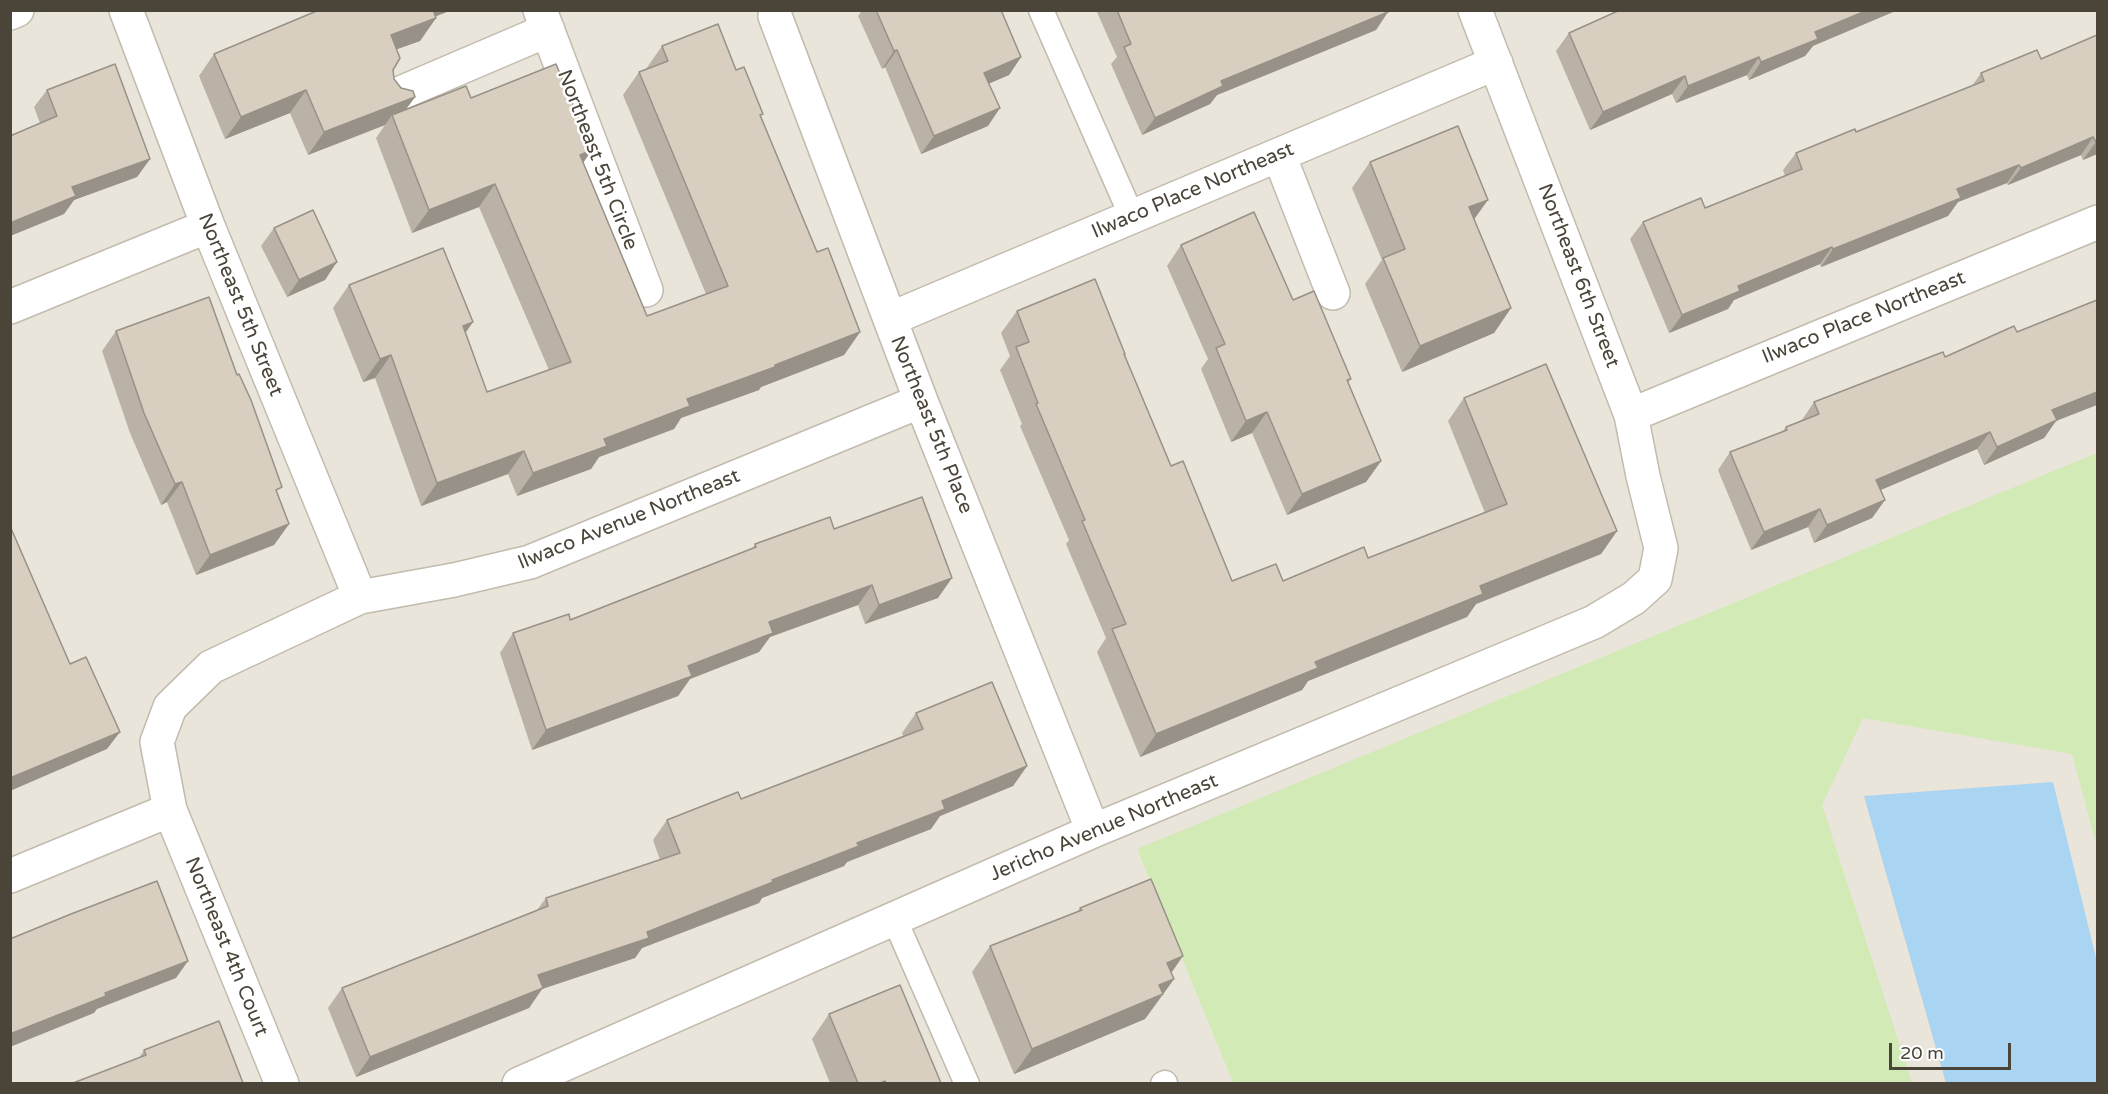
<!DOCTYPE html>
<html>
<head>
<meta charset="utf-8">
<style>
	body { margin:0 }
	#map { position:relative; width:2108px; height:1094px; overflow:hidden; background:#f6f3ec; font-family:"Varela Round",sans-serif }
	canvas { display:block }
	.frame { position:absolute; inset:0; border:12px solid #4b4439; pointer-events:none }
	.scale { position:absolute; left:1889px; top:1043px; width:122px; height:27px; box-sizing:border-box; border:3px solid #4b4439; border-top:0; padding-left:8px; font-size:18px; line-height:21px; white-space:nowrap; color:#4b4439; -webkit-text-stroke:4px #fff; paint-order:stroke }
</style>
</head>
<body>
<div id="map">
<canvas width="2108" height="1094"></canvas>
<div class="frame"></div>
<div class="scale">20 m</div>
</div>
<script>
const ctx = document.querySelector('canvas').getContext('2d');
ctx.lineJoin = 'round';
function fillPath(path, color) { ctx.fillStyle = color; ctx.fill(path, 'evenodd'); }
const poly = rows => new Path2D(rows.map(r => 'M' + r).join(''));
function trace(path, color, width, dash) { ctx.strokeStyle = color; ctx.lineWidth = width; ctx.lineCap = dash ? 'butt' : 'round'; ctx.setLineDash(dash || []); ctx.stroke(path); }
function write(font, color, halo, rows, align = 'center') {
  ctx.font = font + ' "Varela Round",sans-serif'; ctx.lineWidth = 5; ctx.setLineDash([]); ctx.textBaseline = 'middle'; ctx.strokeStyle = halo; ctx.fillStyle = color; for (const [text, x, y, turn = 0] of rows) {
    ctx.save(); ctx.translate(x, y); ctx.rotate((+turn || 0) * Math.PI / 180); ctx.textAlign = isNaN(turn) ? turn : align; if (halo) ctx.strokeText(text, 0, 0); ctx.fillText(text, 0, 0); ctx.restore();
  }
}
const residential = poly([
	[10,11,2097,11,2097,1083,1870,1083,1137,849,1233,1083,11,1083]
]);
const green = poly([
	[2097,453,2097,847,2072,754,1863,718,1822,805,1912,1083,1233,1083,1137,849]
]);
const water = poly([
	[2053,782,2097,962,2097,1083,1946,1083,1864,796]
]);
const service = poly([
	[1041,10,1132,217],
	[894,918,967,1084],
	[1163,1084,1165,1083]
]);
const minor = poly([
	[126,10,208,226,360,597],
	[540,10,646,290],
	[775,16,921,401,1093,831],
	[396,95,548,30],
	[1279,155,1333,293],
	[10,307,208,226],
	[890,319,1496,63],
	[1631,415,2098,222],
	[10,876,170,810],
	[282,1084,170,810,157,742,170,707,211,667,360,597,454,580,530,562,921,401],
	[519,1084,1093,831,1594,622,1634,598,1655,579,1661,548,1643,476,1631,415,1475,10]
]);
const tertiary = poly([
	[10,13,17,10]
]);
const wall = poly([
	[861,10,1001,10,1021,57,1009,75,989,83,988,126,921,154,885,67,882,69,858,16,861,12],
	[1096,10,1388,10,1376,30,1217,95,1210,104,1142,135,1111,64,1117,57],
	[435,17,436,18,420,41,397,49,393,70,394,79,401,88,415,97,406,109,471,98,592,150,583,162,647,316,706,294,623,95,639,72,646,69,662,46,736,70,761,116,817,252,860,332,844,355,761,387,759,390,681,418,674,429,599,457,591,469,517,496,508,474,421,506,375,378,363,382,333,308,349,285,466,333,487,392,549,370,479,207,412,233,376,138,385,125,308,155,290,113,225,139,199,76,214,54],
	[1569,33,1813,46,1805,56,1749,80,1747,75,1676,103,1672,94,1590,130,1556,51],
	[2097,35,2097,154,2083,160,2081,155,2008,185,2007,183,1958,202,1948,216,1821,267,1820,264,1734,300,1728,309,1669,333,1630,239,1643,222,1705,208,1785,176,1783,170,1796,153,1856,132,1972,86,1981,73,2041,59],
	[47,90,150,159,137,177,74,200,64,214,10,236,10,136,40,123,34,107],
	[1370,162,1474,219,1511,308,1494,333,1402,372,1365,284,1382,260,1352,188],
	[274,228,325,280,287,297,261,246],
	[1181,245,1293,300,1351,379,1348,383,1381,461,1366,482,1287,515,1252,433,1231,442,1201,369,1208,359,1167,266],
	[1017,311,1124,355,1171,466,1232,581,1283,581,1368,558,1485,513,1448,421,1464,398,1617,531,1601,554,1476,604,1467,617,1308,681,1302,690,1140,757,1097,652,1106,638,1066,544,1069,540,1020,426,1022,424,1000,370,1010,356,1001,333],
	[116,331,278,494,289,524,274,545,196,575,167,502,161,505,130,433,102,351],
	[2017,332,2056,421,2044,438,1984,465,1977,449,1881,490,1885,500,1872,518,1814,543,1808,527,1751,550,1718,470,1730,452,1782,432,1786,427,1802,420,1814,402],
	[834,529,938,598,865,624,858,605,770,637,759,652,690,679,678,696,532,750,500,653,513,633,570,620,752,549,755,544],
	[916,713,1027,766,1013,786,940,816,931,829,847,862,844,866,762,898,759,903,642,948,635,958,542,989,529,1008,356,1077,328,1008,342,988,537,910,546,898,660,860,653,840,667,820,741,799,903,736,902,733],
	[1080,908,1171,973,1174,979,1145,1019,1014,1074,972,972,990,946,1077,912],
	[829,1014,941,1083,830,1083,812,1039],
	[144,1050,243,1083,139,1058]
]);
const shadedWall = poly([
	[424,10,452,10,414,25],
	[1868,10,1898,10,1813,46,1805,56,1749,80,1761,62,1815,32],
	[1388,12,1376,30,1217,95,1210,104,1142,135,1155,118,1221,81],
	[436,18,420,41,375,57,391,35],
	[897,50,885,67,882,69,894,51],
	[1021,57,1009,75,972,91,984,73],
	[1759,57,1747,75,1676,103,1688,86],
	[1685,76,1672,94,1590,130,1603,112],
	[306,90,290,113,225,139,241,117],
	[415,97,399,119,392,115,385,125,308,155,324,132],
	[1000,108,988,126,921,154,934,136],
	[2093,137,2081,155,2008,185,2021,168],
	[2097,141,2097,154,2083,160,2096,142],
	[592,150,576,173,580,155],
	[150,159,137,177,74,200,64,214,10,236,10,223,72,187],
	[2019,165,2007,183,1958,202,1948,216,1821,267,1833,249,1957,189],
	[495,184,479,207,412,233,429,210],
	[1488,200,1470,225,1469,207],
	[1832,247,1820,264,1734,300,1728,309,1669,333,1682,315,1738,286],
	[337,262,325,280,287,297,299,280],
	[1511,308,1494,333,1402,372,1420,346],
	[473,322,457,345,463,326],
	[860,332,844,355,761,387,759,390,681,418,674,429,599,457,591,469,517,496,533,473,604,439,687,399],
	[391,355,375,378,363,382,380,359],
	[2097,392,2097,405,2056,421,2044,438,1984,465,1997,447,2052,410],
	[1267,412,1252,433,1231,442,1246,421],
	[1990,432,1977,449,1864,497,1876,480],
	[524,451,508,474,421,506,437,483],
	[1381,461,1366,482,1287,515,1302,494],
	[182,482,167,502,161,505,175,484],
	[1885,500,1872,518,1814,543,1827,525],
	[1820,509,1808,527,1751,550,1764,532],
	[289,524,274,545,196,575,210,555],
	[1617,531,1601,554,1476,604,1467,617,1308,681,1302,690,1140,757,1156,734,1315,662,1480,586],
	[952,578,938,598,865,624,879,605],
	[872,585,858,605,770,637,759,652,690,679,678,696,532,750,546,730,688,666,769,622],
	[120,732,107,749,10,791,10,778],
	[1027,766,1013,786,940,816,931,829,847,862,844,866,762,898,759,903,642,948,635,958,542,989,529,1008,356,1077,370,1057,538,975,647,932,772,880,857,843,942,801],
	[1183,956,1165,982,1167,963],
	[188,961,176,978,97,1009,94,1013,10,1047,10,1034,105,993],
	[1174,979,1145,1019,1014,1074,1032,1049,1159,985]
]);
const building = poly([
	[319,10,433,10,436,18,391,35,400,58,393,70,394,79,401,88,413,91,415,97,324,132,306,90,241,117,214,54,319,10],
	[876,10,1001,10,1021,57,984,73,1000,108,934,136,897,50,894,51,876,10],
	[1117,10,1388,10,1388,12,1221,81,1223,86,1155,118,1124,47,1131,44,1117,10],
	[1620,10,1868,10,1815,32,1818,39,1761,62,1759,57,1688,86,1685,76,1603,112,1569,33,1620,10],
	[718,24,736,70,744,67,763,114,760,115,817,252,828,248,860,332,775,365,775,367,687,399,690,406,604,439,607,446,533,473,524,451,437,483,391,355,380,359,349,285,443,248,473,322,463,326,487,392,571,362,495,184,429,210,392,115,466,86,471,98,556,64,592,150,580,155,647,316,728,286,639,72,668,61,662,46,718,24],
	[2097,35,2097,141,2096,142,2093,137,2021,168,2019,165,1957,189,1961,198,1833,249,1832,247,1738,286,1740,291,1682,315,1643,222,1701,198,1705,208,1802,169,1796,153,1855,129,1856,132,1984,81,1981,73,2037,50,2041,59,2097,35],
	[115,64,150,159,72,187,76,196,10,223,10,136,57,116,47,90,115,64],
	[1458,126,1488,200,1469,207,1511,308,1420,346,1383,258,1405,249,1370,162,1458,126],
	[313,210,337,262,299,280,274,228,313,210],
	[1254,212,1293,300,1314,291,1351,379,1347,380,1381,461,1302,494,1267,412,1246,421,1216,348,1225,344,1181,245,1254,212],
	[1095,279,1125,354,1124,354,1171,466,1183,461,1232,581,1276,564,1283,581,1364,547,1368,558,1507,504,1464,398,1546,364,1617,531,1480,586,1483,594,1315,662,1318,668,1156,734,1112,629,1126,624,1082,521,1085,520,1036,404,1038,403,1016,347,1029,342,1017,311,1095,279],
	[209,297,237,375,239,374,251,400,282,487,276,490,289,524,210,555,182,482,175,484,144,413,116,331,209,297],
	[2097,300,2097,392,2052,410,2057,420,1997,447,1990,432,1876,480,1885,500,1827,525,1820,509,1764,532,1730,452,1787,430,1786,427,1819,414,1814,402,1943,352,1945,357,2014,326,2017,332,2097,300],
	[922,497,952,578,879,605,872,585,769,622,773,633,688,666,692,676,546,730,513,633,569,614,570,620,756,547,755,544,830,517,834,529,922,497],
	[10,526,70,664,86,657,120,732,10,778,10,526],
	[992,682,1027,766,942,801,945,809,857,843,859,846,772,880,773,882,647,932,649,938,538,975,543,988,370,1057,342,988,548,906,546,898,680,853,667,820,738,792,741,799,923,729,916,713,992,682],
	[1151,879,1183,956,1167,963,1174,979,1159,985,1163,994,1032,1049,990,946,1082,910,1080,908,1151,879],
	[157,881,188,961,105,993,106,996,10,1034,10,939,71,914,157,881],
	[900,985,941,1083,886,1083,885,1081,880,1083,858,1083,829,1014,900,985],
	[219,1021,243,1083,73,1083,146,1055,144,1050,219,1021]
]);
const streetNames = [
	["Northeast 5th Circle",597,160,69],
	["Ilwaco Place Northeast",1193,191,-23],
	["Northeast 6th Street",1578,276,69],
	["Northeast 5th Street",240,305,68],
	["Ilwaco Place Northeast",1864,318,-22],
	["Northeast 5th Place",931,425,68],
	["Ilwaco Avenue Northeast",629,520,-22],
	["Jericho Avenue Northeast",1104,828,-23],
	["Northeast 4th Court",226,947,68]
];
fillPath(residential, '#eae5da');
fillPath(green, '#d2eab5');
fillPath(water, '#a9d4f2');
trace(service, '#c2bbae', 27);
trace(minor, '#c2bbae', 36);
trace(tertiary, '#c2bbae', 36);
trace(service, '#fff', 24);
trace(minor, '#fff', 33);
trace(tertiary, '#fff', 33);
fillPath(wall, '#bab2a6');
fillPath(shadedWall, '#979187');
fillPath(building, '#d8cfc1');
trace(building, '#979187', 1.5);
write('20px', '#4b4439', '#fff', streetNames);
</script>
</body>
</html>
